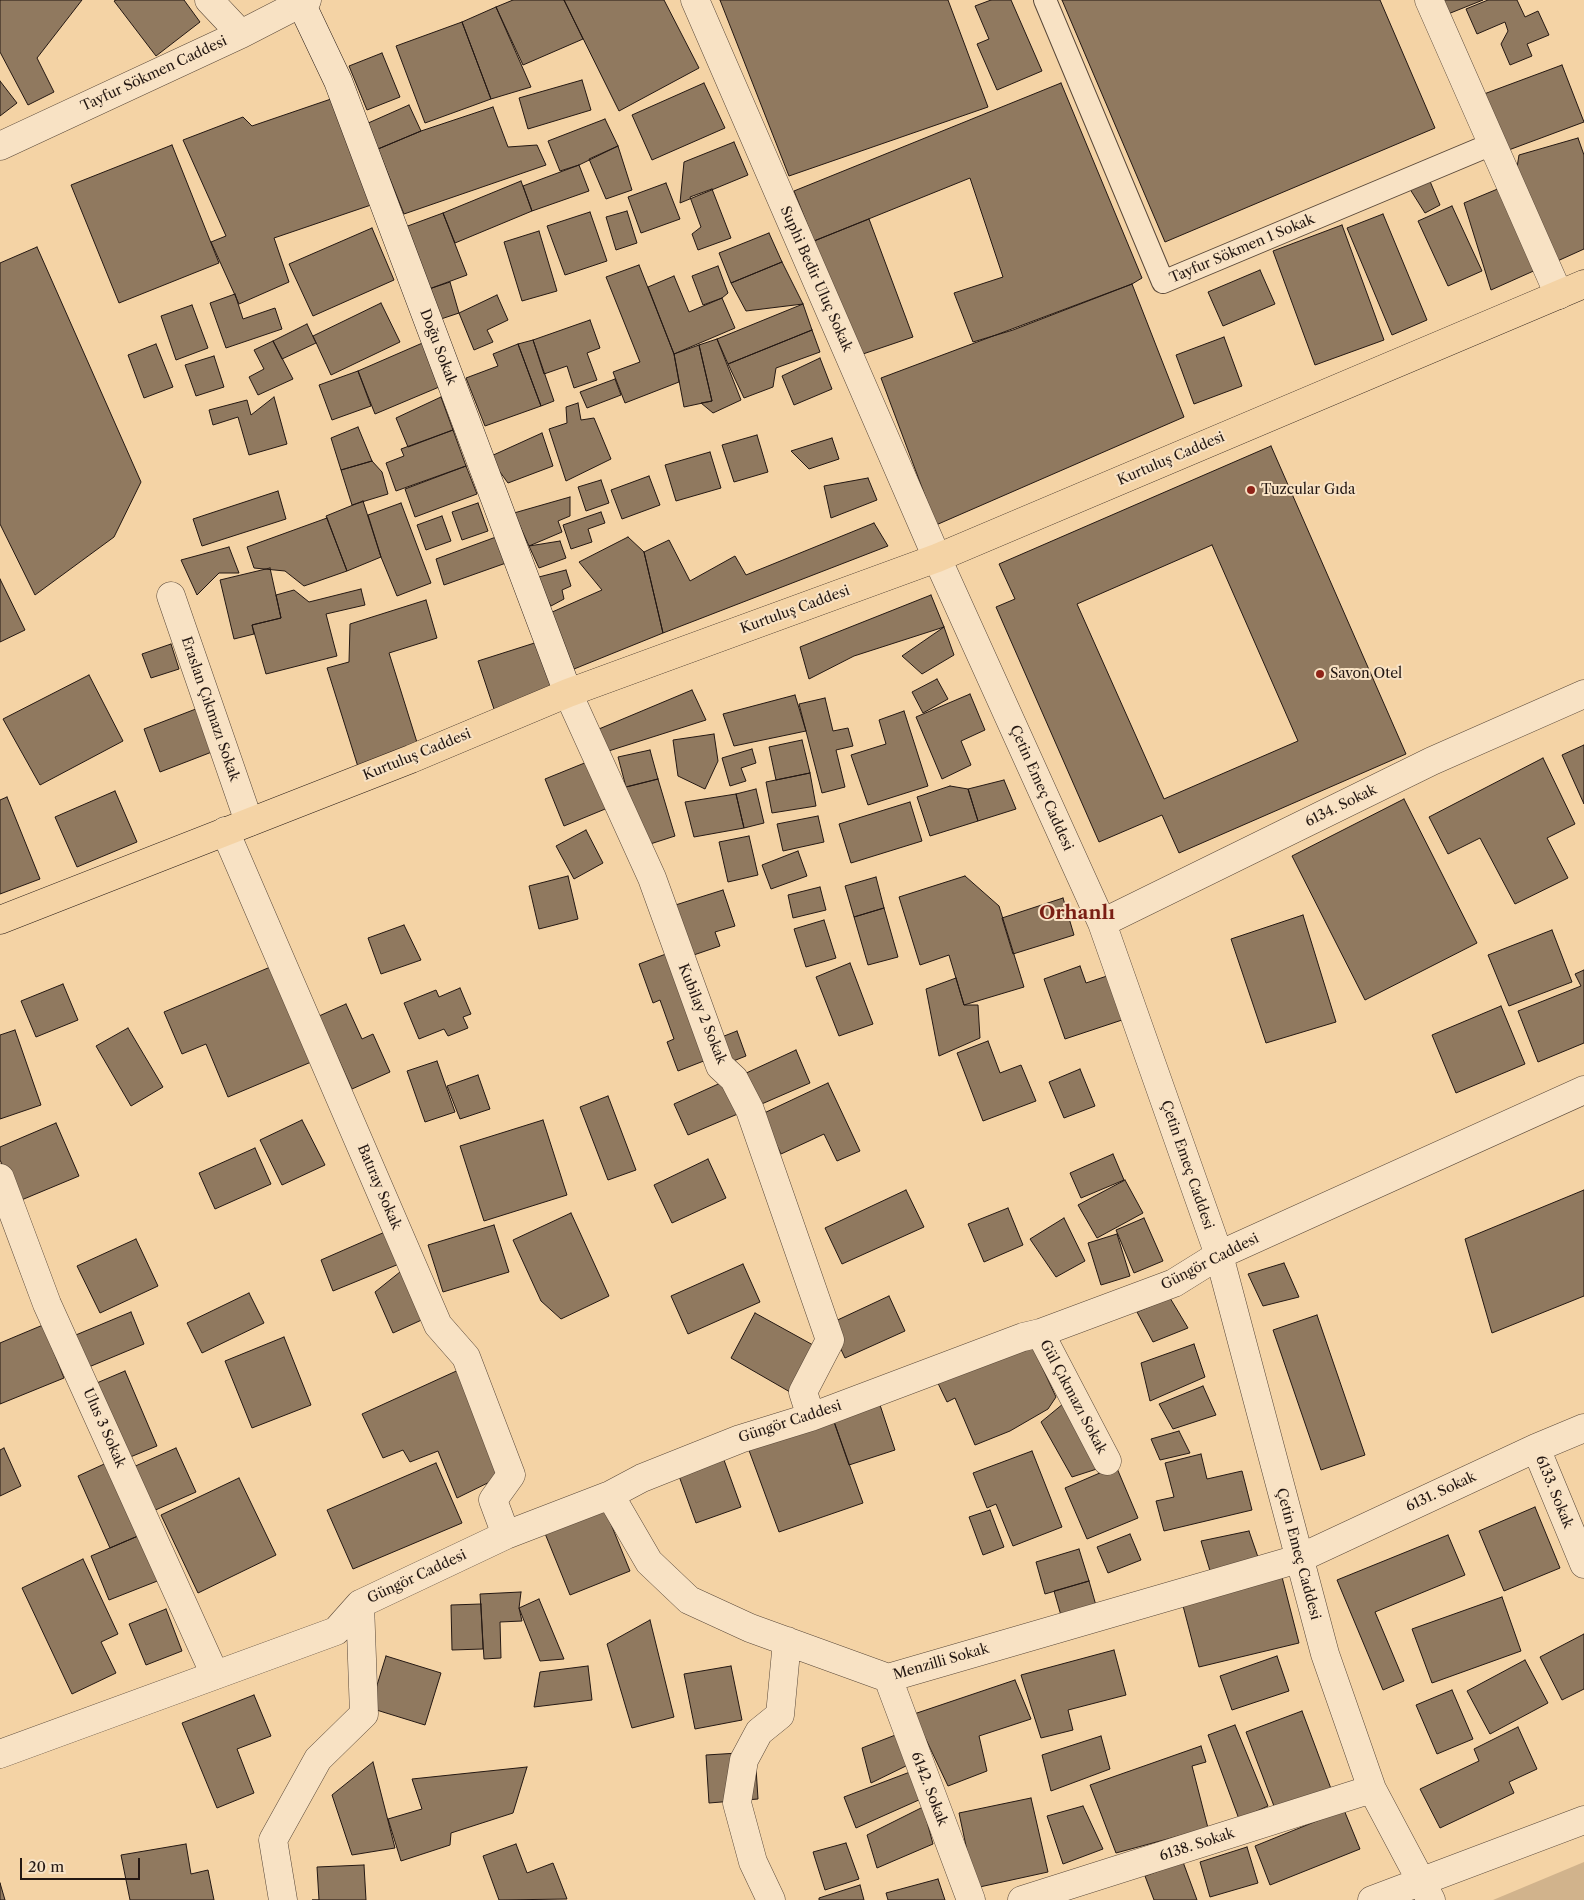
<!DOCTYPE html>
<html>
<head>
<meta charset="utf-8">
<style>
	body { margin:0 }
	#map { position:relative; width:1584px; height:1900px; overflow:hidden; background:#f4d3a5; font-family:"Libre Caslon Text",serif }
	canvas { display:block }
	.scale { position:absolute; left:20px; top:1858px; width:120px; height:22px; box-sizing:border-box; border:2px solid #241813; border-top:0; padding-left:6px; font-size:15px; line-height:18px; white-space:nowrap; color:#241813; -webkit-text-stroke:4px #f8e2c4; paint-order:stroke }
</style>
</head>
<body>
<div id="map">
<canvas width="1584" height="1900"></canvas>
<div class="scale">20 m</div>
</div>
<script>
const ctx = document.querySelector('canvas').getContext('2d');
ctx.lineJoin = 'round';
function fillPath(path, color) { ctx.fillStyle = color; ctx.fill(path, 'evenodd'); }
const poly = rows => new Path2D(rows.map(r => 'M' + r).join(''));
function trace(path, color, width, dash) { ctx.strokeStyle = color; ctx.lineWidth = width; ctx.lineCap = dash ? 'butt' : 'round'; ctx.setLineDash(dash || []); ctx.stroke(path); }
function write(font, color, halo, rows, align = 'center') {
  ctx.font = font + ' "Libre Caslon Text",serif'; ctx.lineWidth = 4; ctx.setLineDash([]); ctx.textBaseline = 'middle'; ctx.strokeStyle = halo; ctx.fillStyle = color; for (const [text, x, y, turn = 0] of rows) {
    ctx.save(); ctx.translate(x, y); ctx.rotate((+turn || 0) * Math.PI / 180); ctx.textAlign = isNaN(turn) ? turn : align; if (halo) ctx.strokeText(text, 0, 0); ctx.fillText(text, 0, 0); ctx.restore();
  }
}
const green = poly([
	[1584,1862,1584,1900,1493,1900]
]);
const building = poly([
	[0,0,82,0,37,58,54,92,28,105,0,52,0,0],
	[116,0,184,0,200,22,156,56,114,1,116,0],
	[513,0,564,0,583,39,523,65,496,7,513,0],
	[564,0,664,0,699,68,619,111,564,0],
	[720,0,948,0,988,107,789,176,720,0],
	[991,0,1011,0,1042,71,997,90,977,44,989,39,975,6,991,0],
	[1062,0,1380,0,1435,128,1165,242,1062,0],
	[1442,0,1483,0,1448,14,1442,0],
	[1488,0,1517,0,1525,17,1538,11,1549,35,1527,44,1532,56,1510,65,1501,44,1508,31,1505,22,1477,34,1466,9,1488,0],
	[496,7,531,87,491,99,462,22,496,7],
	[462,22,491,99,425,123,396,46,462,22],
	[382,53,400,97,367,110,349,66,382,53],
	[1562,65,1584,122,1506,151,1484,94,1562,65],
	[582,80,591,110,528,129,519,98,582,80],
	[0,81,17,103,0,116,0,81],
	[704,83,725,128,652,160,632,115,704,83],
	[1061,83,1142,278,1132,284,1013,330,973,342,954,293,1003,277,970,178,814,241,794,191,1061,83],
	[334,98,371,205,274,238,289,282,239,304,211,242,226,236,183,140,243,117,252,126,334,98],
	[409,105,421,131,378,149,366,124,409,105],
	[493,107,508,147,537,145,546,165,404,214,378,149,421,131,493,107],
	[605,119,618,146,579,165,560,171,548,141,605,119],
	[1578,138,1584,155,1584,249,1553,263,1515,180,1519,155,1578,138],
	[734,142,748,175,680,203,684,162,734,142],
	[172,145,219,263,119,303,71,185,172,145],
	[618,146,632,190,606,199,589,159,618,146],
	[579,165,589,191,532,211,523,186,579,165],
	[1429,179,1440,205,1425,213,1408,186,1429,179],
	[521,181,532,211,455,243,443,213,521,181],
	[666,183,680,219,641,233,628,197,666,183],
	[1500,188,1538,269,1491,290,1464,203,1500,188],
	[712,189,731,238,698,250,692,234,701,227,690,197,712,189],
	[1452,206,1482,271,1448,286,1418,221,1452,206],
	[627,211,637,243,616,250,606,217,627,211],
	[590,212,607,261,565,275,547,226,590,212],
	[443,213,467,275,429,289,405,227,443,213],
	[1383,214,1427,320,1392,335,1347,228,1383,214],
	[869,219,913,337,860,355,814,241,869,219],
	[1342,225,1384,340,1315,365,1273,251,1342,225],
	[372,228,394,280,313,316,289,264,372,228],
	[539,231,557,291,522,301,504,242,539,231],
	[769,233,782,262,731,283,719,253,769,233],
	[37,247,141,482,114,537,35,595,0,524,0,263,37,247],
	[782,262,803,304,746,311,731,283,782,262],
	[639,265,674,354,679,382,625,403,613,372,640,362,606,277,639,265],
	[718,266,728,293,722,298,703,305,692,276,718,266],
	[1260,270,1275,304,1223,326,1208,292,1260,270],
	[674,276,689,312,722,298,735,328,674,354,648,287,674,276],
	[450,282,459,313,438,320,429,289,450,282],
	[1132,284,1184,417,936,525,881,378,1132,284],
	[235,294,243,319,275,308,282,329,226,348,210,303,235,294],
	[497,295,508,320,487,330,493,342,474,350,459,313,497,295],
	[381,303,400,342,331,375,313,336,381,303],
	[803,304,812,330,728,364,717,339,803,304],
	[192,305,208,348,176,360,161,316,192,305],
	[590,320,600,348,587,353,597,380,574,388,567,366,544,374,533,340,590,320],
	[307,324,316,343,282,359,273,341,307,324],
	[812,330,820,352,776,368,773,387,744,398,728,364,812,330],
	[1224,337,1242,386,1194,404,1176,355,1224,337],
	[434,338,451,382,375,414,358,371,434,338],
	[717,339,741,400,713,413,701,403,712,401,699,345,717,339],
	[533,340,554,401,541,406,518,344,533,340],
	[273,341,293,379,258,395,249,377,264,369,254,350,273,341],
	[156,344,173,387,144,398,128,355,156,344],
	[518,344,541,406,485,426,466,378,498,366,493,354,518,344],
	[699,345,712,401,684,407,674,354,699,345],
	[214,356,224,387,196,396,185,365,214,356],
	[820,358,832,389,794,405,782,376,820,358],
	[358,371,371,406,332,420,319,385,358,371],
	[615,379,621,395,587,408,580,392,615,379],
	[274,397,287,444,249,455,238,417,213,425,209,410,247,400,251,415,274,397],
	[441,397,453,430,408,447,396,418,441,397],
	[578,403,581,420,594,418,611,459,566,481,549,429,567,423,566,407,578,403],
	[358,427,372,461,341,470,331,438,358,427],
	[453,430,466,466,396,491,386,463,404,456,401,449,453,430],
	[542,433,553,466,508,483,489,457,542,433],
	[757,435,768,472,734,482,722,445,757,435],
	[832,438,839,459,809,469,791,451,832,438],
	[1271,446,1406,754,1179,853,1162,815,1099,842,996,607,1015,599,999,564,1271,446],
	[1212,545,1298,741,1164,799,1077,604,1212,545],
	[710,452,721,488,676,501,665,465,710,452],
	[372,461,382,472,388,494,352,505,341,470,372,461],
	[466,466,477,494,415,517,405,489,466,466],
	[649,476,660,505,622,519,611,490,649,476],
	[868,478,877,500,831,518,824,486,868,478],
	[601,480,609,503,586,511,578,487,601,480],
	[278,491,286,519,202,546,193,519,278,491],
	[570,497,570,516,558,521,562,532,529,546,514,513,570,497],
	[363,501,381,557,347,571,326,516,363,501],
	[401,503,431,583,397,596,381,557,368,515,401,503],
	[478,503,488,531,462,540,452,512,478,503],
	[601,512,605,523,588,529,592,542,571,549,563,525,601,512],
	[442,516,451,541,426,550,417,525,442,516],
	[327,518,347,571,304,586,285,571,254,568,247,547,327,518],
	[874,523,888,546,663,633,644,552,669,540,690,581,735,556,746,575,874,523],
	[496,537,506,563,444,585,436,559,496,537],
	[628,537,644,552,663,633,574,669,550,613,602,590,579,562,628,537],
	[560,541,566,558,539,568,529,546,560,541],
	[229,547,239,573,219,573,197,595,181,560,229,547],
	[270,568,281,618,252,625,254,634,234,639,220,580,270,568],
	[566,570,571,586,562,590,564,599,551,606,535,578,566,570],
	[0,579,25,630,0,642,0,579],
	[361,589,365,605,326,614,337,656,266,674,252,625,281,618,276,595,294,590,309,602,361,589],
	[931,595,944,627,854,656,809,679,800,647,931,595],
	[426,600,437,638,389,653,420,752,359,770,327,668,349,662,350,624,426,600],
	[944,627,954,655,922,674,902,656,944,627],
	[544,640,560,691,495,712,478,661,544,640],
	[171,644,179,669,151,678,142,654,171,644],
	[89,675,123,741,40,785,3,719,89,675],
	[937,679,948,699,923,713,912,692,937,679],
	[692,690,706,720,596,755,587,734,692,690],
	[970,694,985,730,961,741,971,765,942,779,916,717,970,694],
	[795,695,806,731,734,746,723,714,795,695],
	[825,698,833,731,848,728,853,746,836,750,845,787,822,793,799,704,825,698],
	[201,707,217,750,160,772,144,729,201,707],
	[904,711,928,786,868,805,851,755,886,744,879,720,904,711],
	[714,734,718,761,705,789,678,776,673,740,714,734],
	[802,740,810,773,776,780,769,747,802,740],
	[1584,745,1584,804,1562,755,1584,745],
	[752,749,756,763,741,768,746,781,730,786,722,758,752,749],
	[650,750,658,779,626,787,618,757,650,750],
	[1543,758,1575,824,1547,838,1568,878,1515,904,1480,838,1448,854,1429,817,1543,758],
	[592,760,610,807,564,826,545,779,592,760],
	[810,773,816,806,772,813,766,782,810,773],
	[658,779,675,836,644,846,626,787,658,779],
	[1004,780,1016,809,978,821,968,789,1004,780],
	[950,786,968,789,978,821,930,836,917,797,950,786],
	[756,789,764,823,744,828,736,794,756,789],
	[115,791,137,842,77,867,55,817,115,791],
	[736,794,744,828,694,837,685,802,736,794],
	[7,797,40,879,0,894,0,800,7,797],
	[1404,799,1477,943,1365,1000,1292,856,1404,799],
	[910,802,922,841,851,863,839,824,910,802],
	[818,816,824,842,783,851,777,824,818,816],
	[586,830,603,863,574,879,556,846,586,830],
	[749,836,758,875,728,882,719,842,749,836],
	[798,851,807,876,771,889,762,865,798,851],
	[568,876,578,919,539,929,529,886,568,876],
	[965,876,999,906,1024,987,964,1005,949,955,920,965,899,897,965,876],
	[876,877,884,908,854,917,845,886,876,877],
	[820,887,826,910,793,918,788,895,820,887],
	[723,890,735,926,715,932,720,946,682,959,666,908,723,890],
	[1063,898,1074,935,1013,954,1002,918,1063,898],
	[884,908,898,957,868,965,854,917,884,908],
	[1303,915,1336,1022,1266,1043,1231,939,1303,915],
	[824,920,836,958,806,967,794,929,824,920],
	[404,925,421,960,381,974,368,938,404,925],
	[1552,930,1572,982,1509,1006,1488,955,1552,930],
	[674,951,714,1057,678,1071,667,1042,674,1039,660,1000,653,1003,639,964,674,951],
	[850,963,873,1024,839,1036,816,977,850,963],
	[275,965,316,1060,228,1097,206,1044,182,1054,164,1012,275,965],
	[1080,966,1086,983,1113,974,1128,1018,1065,1039,1044,979,1080,966],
	[1584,970,1584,1043,1538,1062,1518,1011,1581,986,1575,974,1584,970],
	[956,978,964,1005,978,1005,980,1038,939,1056,926,989,956,978],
	[63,984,78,1020,36,1037,21,1001,63,984],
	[460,988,471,1014,463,1017,468,1028,448,1036,444,1029,419,1039,404,1003,436,990,439,997,460,988],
	[346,1004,362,1039,373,1034,390,1072,352,1089,319,1016,346,1004],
	[1501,1006,1525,1064,1456,1093,1432,1035,1501,1006],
	[128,1028,163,1087,131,1106,96,1046,128,1028],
	[15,1030,41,1105,0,1119,0,1035,15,1030],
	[737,1031,746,1056,723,1065,714,1040,737,1031],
	[988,1041,1000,1073,1021,1065,1036,1101,983,1121,957,1053,988,1041],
	[796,1050,810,1083,757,1106,742,1075,796,1050],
	[437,1061,455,1112,425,1122,407,1071,437,1061],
	[1080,1069,1095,1106,1064,1118,1049,1082,1080,1069],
	[478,1075,490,1109,460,1119,447,1086,478,1075],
	[725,1081,740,1113,688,1135,674,1104,725,1081],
	[828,1083,860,1151,837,1161,824,1134,781,1154,762,1114,828,1083],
	[608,1096,636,1170,608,1180,580,1107,608,1096],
	[302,1120,325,1165,282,1185,260,1140,302,1120],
	[543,1120,567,1195,484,1221,460,1146,543,1120],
	[56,1123,79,1176,19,1201,0,1160,0,1147,56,1123],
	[255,1148,271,1184,215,1209,199,1173,255,1148],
	[1113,1154,1124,1180,1081,1198,1070,1173,1113,1154],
	[708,1159,726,1198,672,1223,654,1185,708,1159],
	[1125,1180,1143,1213,1097,1238,1078,1205,1125,1180],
	[906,1190,924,1227,842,1264,825,1228,906,1190],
	[1584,1190,1584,1296,1492,1333,1465,1239,1584,1190],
	[1008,1208,1023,1245,984,1262,968,1224,1008,1208],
	[571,1213,609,1296,561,1319,541,1301,513,1240,571,1213],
	[1064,1218,1085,1261,1056,1277,1030,1239,1064,1218],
	[1144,1218,1163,1261,1134,1273,1116,1230,1144,1218],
	[494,1225,509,1272,443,1292,428,1245,494,1225],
	[385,1232,399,1264,333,1291,321,1260,385,1232],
	[1117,1234,1130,1276,1101,1285,1088,1243,1117,1234],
	[136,1239,158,1286,100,1313,77,1266,136,1239],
	[1284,1263,1299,1297,1263,1306,1248,1274,1284,1263],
	[743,1264,760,1302,688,1334,671,1296,743,1264],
	[405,1268,426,1318,393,1333,375,1292,405,1268],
	[249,1293,264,1323,202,1353,187,1323,249,1293],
	[889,1296,905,1331,845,1358,829,1324,889,1296],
	[1170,1298,1188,1328,1153,1342,1137,1312,1170,1298],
	[131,1312,144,1344,84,1369,71,1337,131,1312],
	[755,1313,813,1345,790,1392,731,1358,755,1313],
	[1317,1315,1365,1455,1321,1470,1273,1330,1317,1315],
	[43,1325,64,1378,0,1404,0,1343,43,1325],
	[284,1337,311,1405,252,1428,225,1361,284,1337],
	[1029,1339,1056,1397,1048,1409,1010,1431,975,1445,955,1398,947,1402,935,1377,1029,1339],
	[1194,1344,1205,1377,1150,1401,1141,1363,1194,1344],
	[463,1368,506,1474,457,1498,438,1451,410,1462,403,1450,383,1458,362,1414,463,1368],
	[125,1371,157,1446,123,1460,92,1385,125,1371],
	[1203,1386,1216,1415,1173,1429,1159,1404,1203,1386],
	[878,1399,895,1450,849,1465,832,1416,878,1399],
	[1069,1399,1103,1467,1072,1477,1041,1422,1069,1399],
	[832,1416,863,1503,779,1532,747,1445,832,1416],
	[1179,1431,1190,1453,1160,1460,1151,1439,1179,1431],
	[4,1448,21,1486,0,1496,0,1450,4,1448],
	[176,1448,196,1492,151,1512,131,1468,176,1448],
	[1032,1451,1062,1527,1013,1546,996,1504,987,1508,973,1473,1032,1451],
	[1201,1454,1207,1479,1242,1471,1252,1510,1164,1531,1156,1501,1174,1497,1165,1463,1201,1454],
	[113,1460,145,1533,110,1548,78,1476,113,1460],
	[724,1460,741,1507,696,1523,679,1476,724,1460],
	[436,1463,462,1523,353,1569,327,1510,436,1463],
	[1116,1466,1138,1518,1087,1539,1065,1488,1116,1466],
	[239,1478,276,1555,198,1593,161,1515,239,1478],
	[604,1507,630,1571,570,1595,544,1531,604,1507],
	[1535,1507,1560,1568,1504,1591,1479,1531,1535,1507],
	[990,1510,1004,1547,983,1555,969,1517,990,1510],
	[1249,1531,1259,1560,1211,1574,1201,1541,1249,1531],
	[145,1533,165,1578,109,1600,91,1556,145,1533],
	[1130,1534,1141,1560,1108,1573,1097,1547,1130,1534],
	[1448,1535,1465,1575,1375,1612,1404,1681,1383,1690,1337,1580,1448,1535],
	[1079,1549,1089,1581,1045,1594,1036,1562,1079,1549],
	[83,1559,118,1634,101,1642,116,1673,72,1694,22,1588,83,1559],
	[1282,1577,1299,1643,1199,1667,1182,1602,1282,1577],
	[1089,1581,1097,1609,1062,1619,1054,1591,1089,1581],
	[521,1592,519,1608,522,1621,500,1622,501,1658,484,1659,480,1594,521,1592],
	[1502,1597,1521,1651,1432,1683,1412,1629,1502,1597],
	[539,1599,564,1659,540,1661,519,1608,539,1599],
	[481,1604,483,1649,452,1650,451,1605,481,1604],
	[166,1609,182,1651,146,1665,129,1624,166,1609],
	[650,1620,674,1717,632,1728,607,1644,650,1620],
	[1584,1634,1584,1689,1562,1700,1540,1657,1584,1634],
	[1114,1650,1126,1695,1068,1710,1073,1730,1041,1738,1021,1675,1114,1650],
	[386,1656,441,1673,425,1725,370,1708,386,1656],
	[1277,1656,1289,1691,1232,1710,1220,1676,1277,1656],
	[1525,1660,1548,1703,1490,1734,1467,1691,1525,1660],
	[588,1666,592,1700,534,1707,540,1672,588,1666],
	[731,1666,742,1720,695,1729,684,1674,731,1666],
	[1015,1680,1031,1719,979,1736,987,1771,948,1786,914,1714,1015,1680],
	[1452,1690,1473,1739,1437,1754,1416,1705,1452,1690],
	[254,1695,271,1736,237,1749,254,1793,217,1808,182,1723,254,1695],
	[1302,1711,1333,1794,1277,1814,1246,1732,1302,1711],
	[1235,1725,1268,1806,1239,1819,1208,1735,1235,1725],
	[1518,1727,1537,1769,1509,1782,1514,1793,1440,1828,1420,1789,1479,1761,1474,1749,1518,1727],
	[898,1734,910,1764,871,1783,862,1748,898,1734],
	[1101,1736,1110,1769,1051,1791,1042,1755,1101,1736],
	[1201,1746,1206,1762,1192,1766,1208,1828,1116,1853,1090,1785,1201,1746],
	[755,1752,758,1799,709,1803,706,1755,755,1752],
	[373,1762,395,1848,352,1855,332,1795,373,1762],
	[527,1767,513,1813,451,1833,450,1845,401,1861,388,1819,422,1809,412,1779,527,1767],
	[910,1772,921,1799,856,1828,844,1797,910,1772],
	[1031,1798,1048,1872,975,1888,959,1813,1031,1798],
	[1083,1806,1103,1849,1063,1864,1047,1816,1083,1806],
	[923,1807,933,1844,877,1868,867,1835,923,1807],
	[1344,1810,1360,1849,1270,1885,1255,1846,1344,1810],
	[846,1843,859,1879,825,1890,813,1852,846,1843],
	[186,1844,191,1874,208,1870,214,1900,130,1900,121,1855,186,1844],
	[516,1844,527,1873,553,1863,567,1899,499,1900,483,1856,516,1844],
	[1247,1847,1258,1883,1210,1897,1200,1862,1247,1847],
	[1183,1862,1197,1900,1154,1900,1145,1876,1183,1862],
	[364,1865,366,1900,312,1900,319,1900,317,1867,364,1865],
	[938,1879,945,1900,888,1900,886,1893,938,1879],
	[0,1883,5,1900,0,1900,0,1883],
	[860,1885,864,1900,819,1900,819,1898,860,1885]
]);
const lane = poly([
	[1045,0,1163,282,1492,144]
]);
const street = poly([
	[209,0,241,34],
	[695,0,937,558,1102,923,1219,1255,1325,1654,1372,1789,1431,1900],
	[1429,0,1559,295],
	[0,146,241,34,307,0],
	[171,596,249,822],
	[568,693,652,878,720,1066,734,1079,750,1110,830,1340,803,1392,811,1417],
	[225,831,438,1325,466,1357,511,1475,493,1500,506,1535],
	[1102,923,1432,761,1584,694],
	[0,1178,47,1304,215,1675],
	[1040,1333,1107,1461],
	[1536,1448,1584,1564],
	[610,1495,649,1562,689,1600,750,1628,888,1678,1298,1559,1536,1448,1584,1428],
	[888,1678,971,1900],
	[0,1754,336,1631,360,1604,506,1535,610,1495,642,1478,740,1439,811,1417,1023,1337,1040,1333,1174,1283,1219,1255,1584,1090],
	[283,1900,273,1840,318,1759,364,1714,360,1604],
	[771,1900,753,1862,737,1803,744,1760,759,1732,780,1715,787,1641],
	[1022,1900,1372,1789],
	[1372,1900,1584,1820]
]);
const secondary = poly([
	[301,3,338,81,568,693]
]);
const primary = poly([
	[0,920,411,759,568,693,937,558,1584,284]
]);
const markers = [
	[1251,490,5,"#8f2418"],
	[1320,674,5,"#8f2418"]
];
const streetNames = [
	["Tayfur Sökmen Caddesi",154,74,-25],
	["Tayfur Sökmen 1 Sokak",1242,249,-23],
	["Suphi Bedir Uluç Sokak",816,279,66],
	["Doğu Sokak",438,347,69],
	["Kurtuluş Caddesi",1171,459,-23],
	["Kurtuluş Caddesi",795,610,-20],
	["Eraslan Çıkmazı Sokak",210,709,71],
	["Kurtuluş Caddesi",417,755,-22],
	["Çetin Emeç Caddesi",1041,788,66],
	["6134. Sokak",1341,806,-26],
	["Kubilay 2 Sokak",702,1014,68],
	["Çetin Emeç Caddesi",1187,1165,71],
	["Batıray Sokak",379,1187,67],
	["Güngör Caddesi",1210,1262,-27],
	["Gül Çıkmazı Sokak",1073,1397,62],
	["Güngör Caddesi",790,1422,-18],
	["Ulus 3 Sokak",104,1428,66],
	["6131. Sokak",1441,1492,-25],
	["6133. Sokak",1554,1492,68],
	["Çetin Emeç Caddesi",1298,1554,75],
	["Güngör Caddesi",417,1577,-25],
	["Menzilli Sokak",941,1662,-16],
	["6142. Sokak",929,1789,69],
	["6138. Sokak",1197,1845,-18]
];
const poiNames = [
	["Tuzcular Gıda",1261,490],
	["Savon Otel",1330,674]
];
const districtNames = [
	["Orhanlı",1077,914]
];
fillPath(green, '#d1b38c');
fillPath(building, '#90795f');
trace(building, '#241813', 1);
trace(lane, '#584738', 24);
trace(street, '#584738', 29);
trace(secondary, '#241813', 29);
trace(primary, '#241813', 29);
trace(lane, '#f8e2c4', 22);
trace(street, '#f8e2c4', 28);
trace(secondary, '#f8e2c4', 28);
trace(primary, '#f4d3a5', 28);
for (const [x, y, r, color] of markers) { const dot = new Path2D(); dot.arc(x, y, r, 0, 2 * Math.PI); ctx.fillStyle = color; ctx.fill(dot); trace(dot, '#f8e2c4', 2); }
write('14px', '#241813', '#f8e2c4', streetNames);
write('14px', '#241813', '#f8e2c4', poiNames, 'left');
write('bold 19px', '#7a1f14', '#f8e2c4', districtNames);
</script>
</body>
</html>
